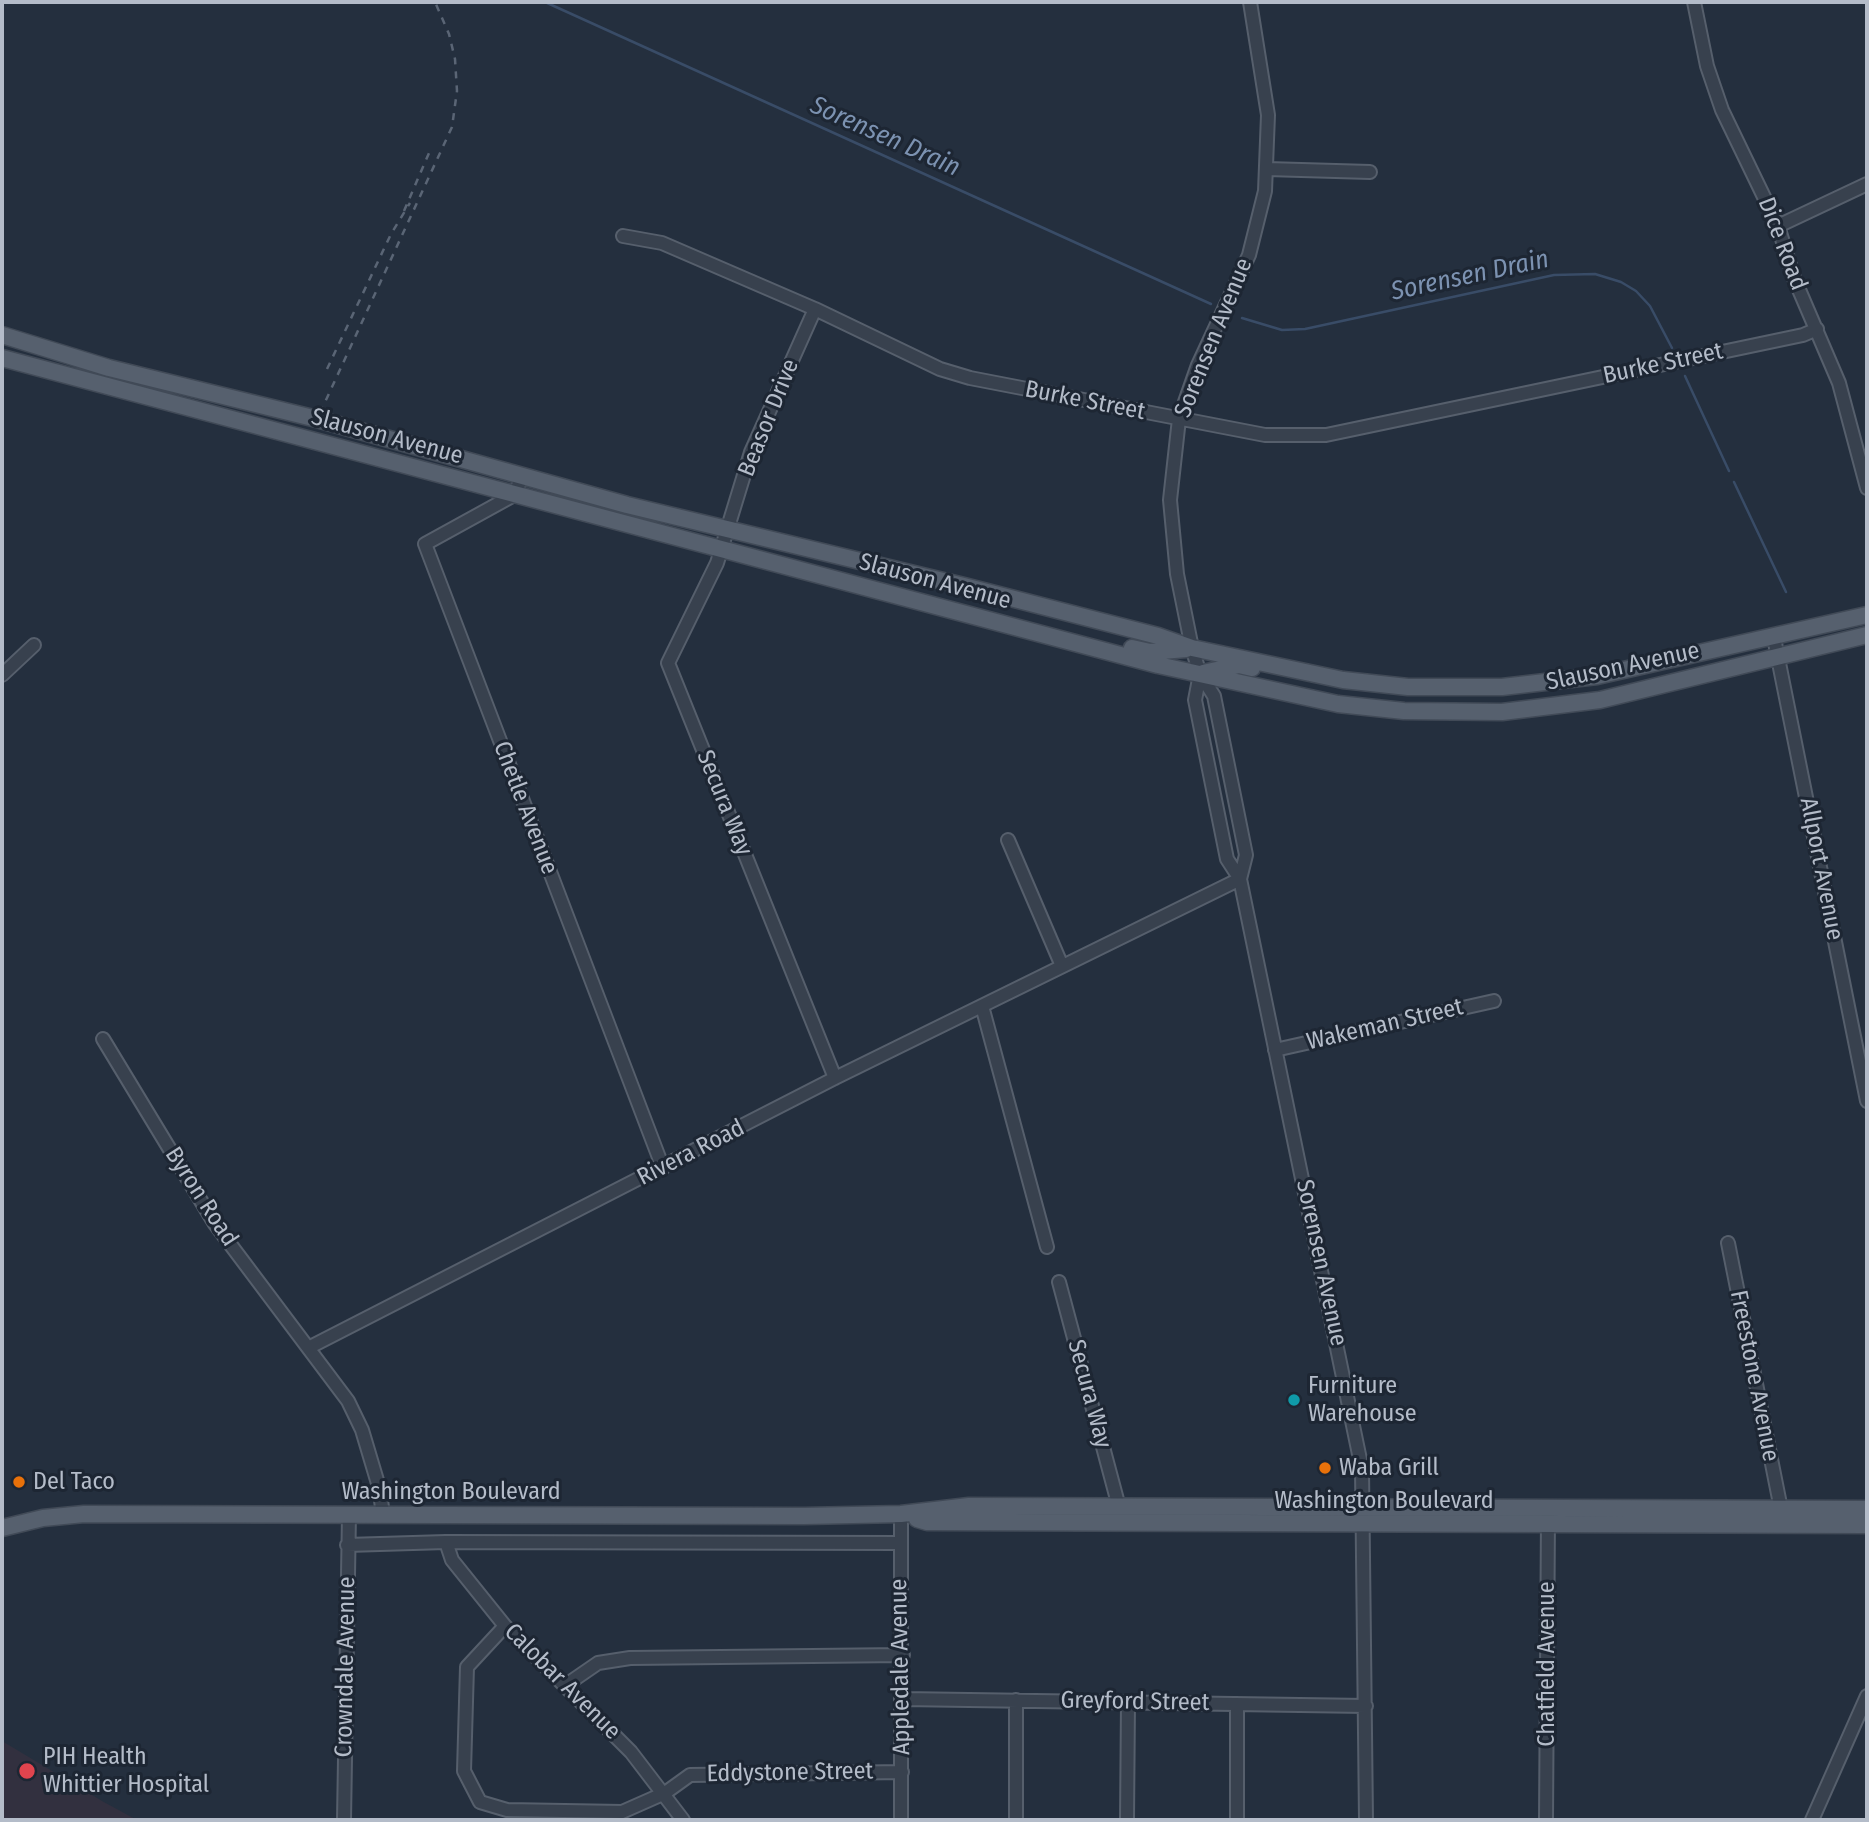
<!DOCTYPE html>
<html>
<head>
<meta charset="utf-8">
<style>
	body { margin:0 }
	#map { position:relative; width:1869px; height:1822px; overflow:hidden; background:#242f3e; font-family:"Fira Sans Condensed",sans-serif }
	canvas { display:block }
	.frame { position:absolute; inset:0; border:4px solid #b4bcc9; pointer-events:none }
</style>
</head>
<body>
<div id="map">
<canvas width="1869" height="1822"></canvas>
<div class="frame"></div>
</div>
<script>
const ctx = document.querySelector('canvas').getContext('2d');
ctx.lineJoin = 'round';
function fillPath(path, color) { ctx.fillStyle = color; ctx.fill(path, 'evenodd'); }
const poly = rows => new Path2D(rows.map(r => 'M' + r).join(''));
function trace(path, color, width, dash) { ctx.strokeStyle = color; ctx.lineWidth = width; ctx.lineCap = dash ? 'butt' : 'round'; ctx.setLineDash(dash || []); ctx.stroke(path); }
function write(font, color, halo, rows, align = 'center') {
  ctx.font = font + ' "Fira Sans Condensed",sans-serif'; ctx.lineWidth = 6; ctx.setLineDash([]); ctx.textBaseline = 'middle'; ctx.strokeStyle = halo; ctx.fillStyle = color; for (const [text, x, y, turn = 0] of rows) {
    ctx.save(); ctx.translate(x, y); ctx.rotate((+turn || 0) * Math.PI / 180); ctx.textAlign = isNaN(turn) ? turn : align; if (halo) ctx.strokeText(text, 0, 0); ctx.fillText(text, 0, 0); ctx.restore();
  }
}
const medical = poly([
	[2,1741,102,1801,137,1820,2,1820]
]);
const stream = poly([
	[545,2,1211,304],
	[1242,318,1282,330,1305,329,1554,275,1595,274,1621,282,1636,291,1650,306,1672,348],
	[1685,376,1729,471],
	[1734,482,1786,592]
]);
const minor = poly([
	[1694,2,1707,66,1722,110,1778,226,1794,278,1839,383,1867,488],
	[1267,169,1370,172],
	[1778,226,1867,184],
	[623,236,662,243,815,309,940,369,970,378,1265,435,1326,435,1803,335,1817,329],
	[815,309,751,452,717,563,668,663,835,1078],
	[523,475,514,495,425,544,663,1168],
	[1774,638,1867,1101],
	[1200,674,1195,700,1227,859,1240,879,1362,1469,1366,1820],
	[2,675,34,645],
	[1008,840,1062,966],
	[1240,879,1246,855,1214,696,1200,674,1192,648,1177,574,1170,500,1179,419,1198,365,1249,255,1265,191,1268,115,1250,2],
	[982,1006,1047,1247],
	[103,1039,215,1224,348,1401,362,1430,379,1487,383,1514],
	[1275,1050,1494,1001],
	[1728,1243,1781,1509],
	[1059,1282,1119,1507],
	[310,1347,835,1078,1240,879],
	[901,1514,901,1820],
	[446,1542,452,1560,505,1626,631,1752,683,1820],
	[347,1545,446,1542,899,1543],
	[505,1626,467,1667,464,1771,480,1802,507,1810,622,1812,665,1793,690,1775,902,1772],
	[566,1685,598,1663,630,1658,903,1655],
	[903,1699,1366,1706],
	[1237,1704,1237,1820],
	[344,1820,349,1514],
	[1016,1820,1016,1700],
	[1127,1820,1128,1702],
	[1546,1820,1548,1516],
	[1812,1820,1867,1696]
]);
const major = poly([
	[2,335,109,368,317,419,627,505,964,586,1158,636,1192,648,1343,680,1408,687,1502,687,1597,676,1867,615],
	[2,358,1158,665,1338,704,1404,711,1502,712,1600,700,1867,635],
	[1132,648,1150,652,1186,649],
	[1203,673,1239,665,1252,668],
	[917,1519,927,1522,1867,1525],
	[2,1528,43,1518,84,1514,804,1516,901,1514,969,1506,1867,1509]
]);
const rail = poly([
	[404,211,429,153],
	[327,369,391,234,410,203],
	[320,413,452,127,457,91,455,59,449,34,435,2]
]);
const markers = [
	[1294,1400,7,"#0f9aa8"],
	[1325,1468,7,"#e8710a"],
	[19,1482,7,"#e8710a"],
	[27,1771,9,"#e0444e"]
];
const streetNames = [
	["Dice Road",1782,244,69],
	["Sorensen Avenue",1214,338,-68],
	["Burke Street",1663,364,-12],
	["Burke Street",1085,401,11],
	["Beasor Drive",769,418,-68],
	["Slauson Avenue",387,437,15],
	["Slauson Avenue",935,582,15],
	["Slauson Avenue",1623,667,-12],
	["Secura Way",724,803,68],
	["Chetle Avenue",525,808,69],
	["Allport Avenue",1821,869,79],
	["Wakeman Street",1385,1025,-13],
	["Rivera Road",691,1153,-27],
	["Byron Road",201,1197,57],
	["Sorensen Avenue",1321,1263,78],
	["Freestone Avenue",1754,1376,79],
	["Secura Way",1089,1394,75],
	["Washington Boulevard",451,1492],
	["Washington Boulevard",1384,1501],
	["Chatfield Avenue",1547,1664,-90],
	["Crowndale Avenue",346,1667,-89],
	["Appledale Avenue",901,1667,-91],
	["Calobar Avenue",562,1682,45],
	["Greyford Street",1135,1702,1],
	["Eddystone Street",790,1773,-1]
];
const poiNames = [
	["Furniture",1308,1386],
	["Warehouse",1308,1414],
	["Waba Grill",1339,1468],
	["Del Taco",33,1482],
	["PIH Health",43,1757],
	["Whittier Hospital",43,1785]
];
const waterNames = [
	["Sorensen Drain",885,137,24],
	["Sorensen Drain",1470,276,-12]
];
fillPath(medical, '#32303f');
trace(stream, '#394c67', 2.5);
trace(minor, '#565f6c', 16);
trace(major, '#414a57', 19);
trace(minor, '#38414e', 12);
trace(major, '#56606e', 16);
trace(rail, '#5a6575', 2.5, [7, 7]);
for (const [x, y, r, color] of markers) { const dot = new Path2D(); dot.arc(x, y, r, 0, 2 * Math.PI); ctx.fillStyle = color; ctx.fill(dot); trace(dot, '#1d2633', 2.5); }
write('24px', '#b4bcc9', '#1d2633', streetNames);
write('24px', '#b4bcc9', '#1d2633', poiNames, 'left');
write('italic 26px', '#7c92b1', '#1d2633', waterNames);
</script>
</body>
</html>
